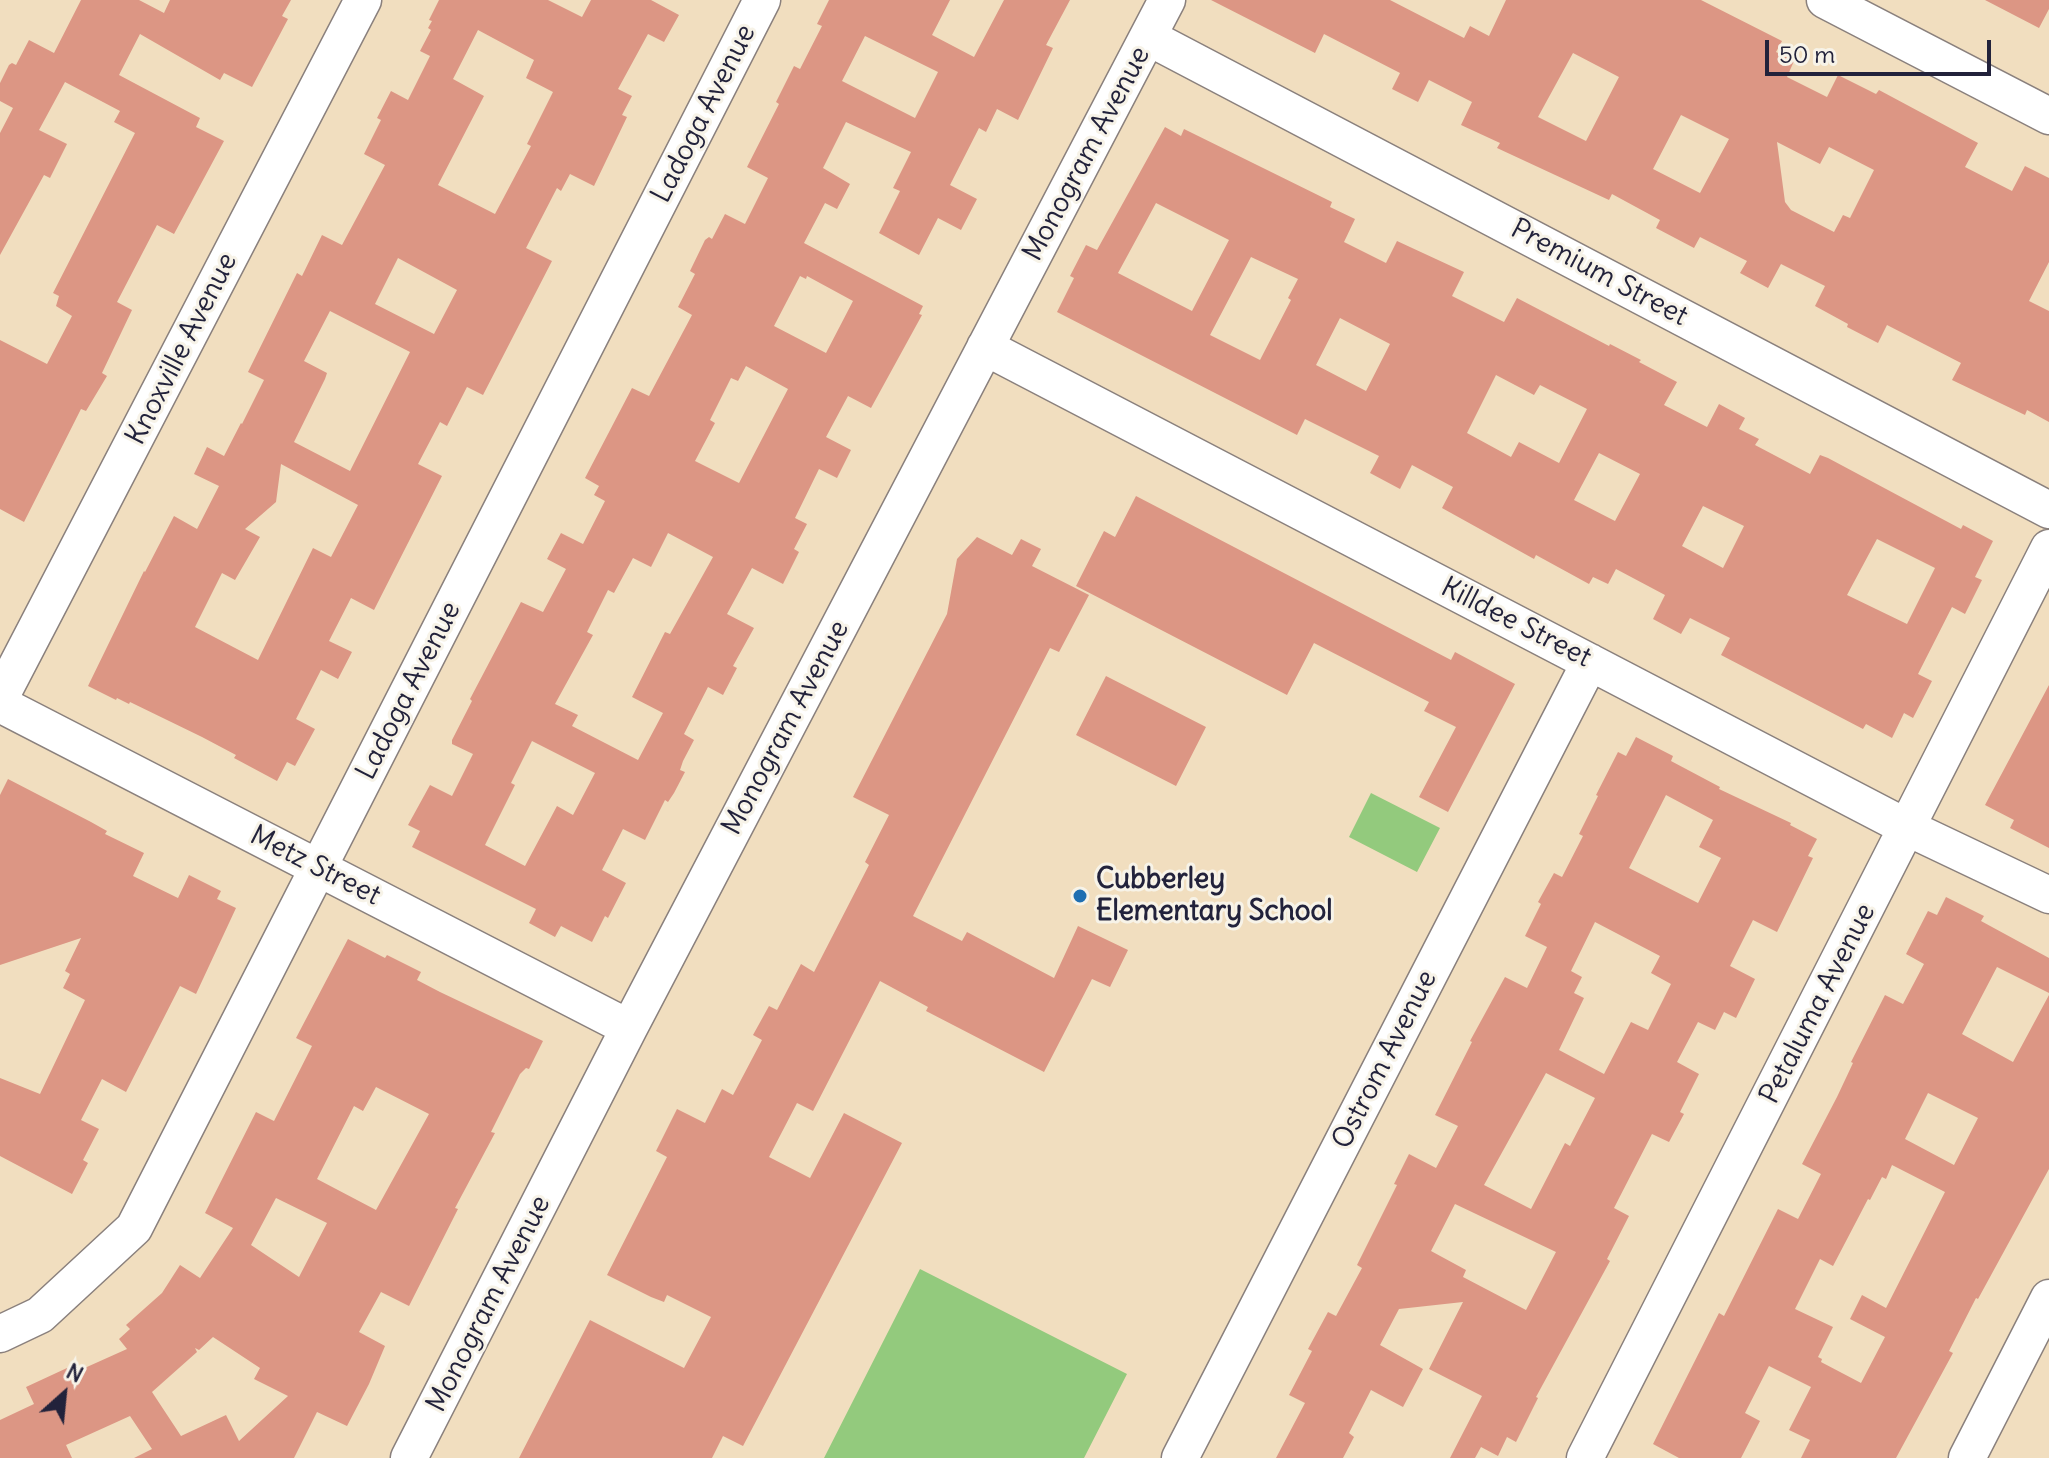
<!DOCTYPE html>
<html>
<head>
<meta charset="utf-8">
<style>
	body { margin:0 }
	#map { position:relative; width:2049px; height:1458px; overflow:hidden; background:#f1debf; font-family:Delius,sans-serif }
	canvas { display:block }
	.north { position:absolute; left:24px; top:1354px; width:80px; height:80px; -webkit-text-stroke:6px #f7f3e8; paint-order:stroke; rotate:27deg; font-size:22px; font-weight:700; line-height:32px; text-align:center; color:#22223b }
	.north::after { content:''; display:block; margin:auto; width:28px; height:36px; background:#22223b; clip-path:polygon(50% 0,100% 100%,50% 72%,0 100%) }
	.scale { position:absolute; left:1765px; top:40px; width:226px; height:36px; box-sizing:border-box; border:4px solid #22223b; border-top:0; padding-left:10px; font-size:24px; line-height:28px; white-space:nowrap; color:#22223b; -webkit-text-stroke:6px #f7f3e8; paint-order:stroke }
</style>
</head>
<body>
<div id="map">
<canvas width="2049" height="1458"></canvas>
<div class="north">N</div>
<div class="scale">50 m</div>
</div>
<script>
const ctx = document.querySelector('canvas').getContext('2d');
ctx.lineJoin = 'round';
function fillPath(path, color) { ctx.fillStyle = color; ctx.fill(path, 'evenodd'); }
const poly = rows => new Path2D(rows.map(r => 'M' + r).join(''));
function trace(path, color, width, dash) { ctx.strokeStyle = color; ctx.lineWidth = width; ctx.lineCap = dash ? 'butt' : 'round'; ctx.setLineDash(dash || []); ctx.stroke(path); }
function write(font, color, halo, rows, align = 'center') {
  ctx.font = font + ' Delius,sans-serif'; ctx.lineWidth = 6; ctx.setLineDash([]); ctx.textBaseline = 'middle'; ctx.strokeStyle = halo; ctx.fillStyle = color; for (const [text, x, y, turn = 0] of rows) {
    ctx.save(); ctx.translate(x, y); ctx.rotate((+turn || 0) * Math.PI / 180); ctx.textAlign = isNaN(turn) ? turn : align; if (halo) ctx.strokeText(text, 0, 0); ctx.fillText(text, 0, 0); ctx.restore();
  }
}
const green = poly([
	[1371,793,1440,828,1417,872,1349,837],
	[920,1269,1127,1374,1084,1458,824,1458]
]);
const building = poly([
	[81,0,139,0,164,13,170,0,291,0,282,16,288,19,252,87,224,73,220,80,140,34,119,75,200,118,196,127,224,141,174,234,157,225,117,302,132,310,102,373,107,376,86,411,81,409,24,522,0,509,0,340,47,364,72,316,56,306,59,296,53,293,135,133,114,122,120,111,65,82,39,130,67,144,50,178,44,175,0,255,0,133,13,108,0,101,0,83,9,65,12,63,16,65,29,40,54,53],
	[439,0,548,0,582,17,591,0,651,0,679,15,664,42,648,34,618,89,632,96,622,115,627,117,594,186,570,174,561,191,557,188,526,248,552,261,483,395,467,387,447,426,440,422,418,464,442,476,374,610,351,598,329,641,352,652,338,679,321,670,296,719,315,729,295,766,287,762,277,781,234,758,236,755,202,737,130,702,129,704,117,698,116,700,88,686,144,571,145,572,174,516,197,529,219,486,194,474,207,447,224,456,241,423,242,424,264,380,248,372,297,273,302,276,322,235,342,245,385,165,364,154,381,120,377,118,391,91,408,100,430,56,420,51,431,30,428,28,432,21,429,20],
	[478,30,534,60,526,78,553,92,527,144,531,146,495,214,438,185,484,96,453,79],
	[398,258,457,290,434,334,375,304],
	[330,311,410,352,350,471,294,442,325,379,327,373,304,361],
	[281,464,358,505,331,557,313,548,258,660,195,627,222,573,235,580,260,537,245,529,276,502],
	[829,0,950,0,932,35,974,57,1004,0,1070,0,1046,45,1053,48,1018,120,997,109,986,132,979,128,950,185,977,199,961,230,938,218,919,255,879,233,900,191,893,188,911,152,846,122,823,168,850,184,837,209,825,203,804,243,923,306,919,314,922,315,871,408,848,396,826,437,851,450,837,478,819,469,795,518,807,524,794,549,799,552,783,584,752,568,727,614,754,628,733,666,737,668,723,695,708,687,684,734,694,740,683,761,680,770,685,772,674,793,668,802,665,800,645,840,623,829,602,870,626,883,608,918,605,916,592,942,561,926,555,937,529,923,536,909,412,847,420,831,408,825,430,785,452,796,473,754,452,744,452,740,472,701,470,699,521,602,543,612,566,569,547,559,561,533,583,544,605,501,594,495,599,486,585,478,632,388,649,396,692,315,678,307,695,274,690,271,705,240,709,237,712,239,725,214,745,224,768,178,747,167,779,104,776,102,794,66,800,69,822,26,817,24],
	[865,36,938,72,915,118,842,81],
	[800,276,806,279,807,276,853,301,826,353,774,326],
	[746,366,788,389,739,483,695,461,715,423,710,420,731,378,738,381],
	[668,533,713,557,670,634,665,632,632,697,663,713,638,760,572,726,578,715,555,704,593,635,587,632,608,590,614,593,633,558,651,567],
	[532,741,595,773,573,815,557,806,525,866,485,845,515,785,511,783],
	[1211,0,1390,0,1464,38,1470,26,1489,36,1506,0,1701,0,1782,41,1776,52,1794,61,1787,77,1827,97,1838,75,1876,94,1879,90,1978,143,1965,167,2012,191,2025,166,2049,178,2049,262,2029,301,2049,311,2049,422,2027,410,2025,415,1952,380,1961,363,1887,325,1878,343,1847,327,1848,324,1815,306,1825,286,1781,264,1768,288,1740,273,1747,261,1700,237,1694,248,1656,228,1660,220,1612,194,1609,200,1497,148,1500,143,1461,125,1472,102,1429,80,1418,102,1392,89,1400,73,1324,34,1315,53],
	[1573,53,1619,77,1586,141,1538,117],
	[1681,115,1729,139,1700,193,1653,169],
	[1777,142,1820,164,1829,147,1874,170,1850,218,1843,215,1834,232,1791,210,1785,202],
	[1985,0,2049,0,2049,9,2039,28],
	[1165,127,1181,136,1184,129,1332,202,1330,207,1355,219,1344,242,1386,263,1397,241,1464,272,1452,296,1504,322,1517,298,1609,346,1610,344,1641,360,1639,362,1677,382,1664,405,1707,427,1719,404,1745,418,1739,429,1759,439,1755,445,1810,474,1820,455,1828,458,1961,529,1963,525,1993,541,1975,577,1982,580,1965,614,1952,607,1918,674,1932,681,1913,718,1904,713,1892,738,1866,724,1863,729,1721,655,1730,638,1690,618,1681,634,1653,619,1665,595,1616,569,1608,584,1593,577,1589,584,1536,555,1534,559,1442,508,1453,487,1412,465,1400,489,1370,473,1379,456,1305,419,1297,435,1057,312,1074,278,1070,276,1086,245,1097,250],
	[1156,203,1229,240,1192,311,1118,273],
	[1251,257,1298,279,1288,298,1291,300,1260,360,1210,335],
	[1340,318,1390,344,1366,391,1316,365],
	[1496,375,1534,395,1540,385,1587,409,1559,463,1519,442,1511,457,1467,433],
	[1599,453,1640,474,1615,521,1574,500],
	[1703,506,1744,526,1723,568,1682,546],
	[1877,539,1935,568,1907,624,1847,595],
	[1136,496,1451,660,1455,652,1515,684,1448,812,1419,797,1456,727,1424,711,1429,702,1314,643,1287,695,1076,586,1104,531,1115,537],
	[977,537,1012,555,1021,539,1041,549,1032,566,1089,595,1059,652,1050,648,913,916,962,941,967,932,1054,978,1078,926,1128,950,1110,987,1092,979,1044,1072,926,1011,928,1007,880,981,813,1111,797,1103,769,1157,810,1178,844,1113,902,1143,743,1446,723,1436,712,1458,519,1458,590,1320,684,1368,711,1317,667,1295,664,1302,651,1297,607,1275,667,1157,656,1151,677,1109,705,1123,722,1089,733,1095,762,1040,753,1035,769,1006,777,1010,801,964,814,972,869,865,865,862,889,815,853,797,947,614,957,559],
	[1106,676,1206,727,1176,786,1076,735],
	[2049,685,2049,848,2010,828,2014,820,1985,805],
	[1636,737,1673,756,1671,761,1720,787,1719,789,1791,823,1790,825,1817,839,1808,856,1813,858,1777,932,1753,920,1730,966,1755,979,1736,1018,1724,1012,1715,1030,1698,1022,1677,1062,1699,1074,1680,1112,1684,1114,1669,1142,1652,1134,1614,1208,1629,1216,1607,1259,1610,1261,1536,1397,1538,1398,1516,1442,1507,1437,1498,1456,1481,1447,1475,1458,1450,1458,1482,1396,1429,1369,1463,1302,1399,1309,1380,1345,1423,1369,1403,1407,1371,1390,1349,1433,1354,1437,1343,1458,1276,1458,1305,1403,1289,1395,1312,1351,1308,1349,1328,1312,1336,1316,1362,1268,1357,1265,1397,1185,1394,1184,1409,1154,1436,1168,1458,1126,1435,1115,1472,1042,1470,1041,1505,977,1527,988,1547,947,1525,936,1541,904,1538,902,1554,873,1562,877,1583,836,1579,834,1598,796,1596,795,1618,752,1626,756],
	[1666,795,1713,820,1699,847,1721,858,1698,903,1629,868],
	[1595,922,1660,956,1651,973,1671,984,1648,1030,1631,1022,1604,1074,1559,1050,1584,998,1574,993,1582,977,1571,971],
	[1546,1073,1595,1098,1570,1146,1565,1143,1531,1209,1484,1185],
	[1455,1204,1556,1252,1526,1310,1463,1277,1466,1270,1431,1251],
	[8,779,91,822,107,831,105,834,144,853,133,876,178,898,189,875,221,891,217,899,236,908,196,994,180,986,126,1092,102,1079,81,1120,99,1129,83,1160,88,1163,72,1194,0,1156,0,1078,40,1094,85,1000,63,988,70,974,65,971,81,938,0,965,0,795],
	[1946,897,1984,916,1981,921,2049,958,2049,993,1997,967,1962,1034,2013,1062,2049,995,2049,1169,1978,1299,1976,1298,1949,1351,1953,1353,1896,1458,1801,1458,1810,1440,1789,1430,1811,1387,1769,1366,1745,1413,1760,1421,1741,1458,1679,1458,1653,1444,1719,1313,1724,1316,1778,1209,1798,1219,1821,1174,1802,1164,1837,1097,1853,1063,1851,1062,1885,995,1903,1004,1924,964,1906,954,1928,911,1937,915],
	[1928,1093,1978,1118,1954,1165,1905,1139],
	[1892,1165,1945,1192,1886,1308,1862,1295,1850,1319,1885,1337,1861,1383,1821,1362,1822,1359,1818,1357,1833,1327,1795,1309,1820,1259,1833,1266,1868,1199,1870,1200,1882,1177,1886,1179],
	[348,939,385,958,387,955,421,972,417,980,440,992,543,1041,529,1069,526,1068,520,1074,491,1132,495,1133,455,1208,458,1209,409,1306,381,1292,359,1332,385,1346,369,1384,347,1426,317,1412,294,1458,134,1458,152,1449,130,1416,66,1445,72,1458,0,1458,0,1420,34,1404,26,1387,67,1368,69,1375,127,1349,119,1339,130,1329,126,1325,162,1293,180,1265,200,1278,233,1228,205,1213,256,1112,274,1121,312,1046,296,1038],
	[376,1087,429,1114,376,1210,317,1179,354,1106,363,1111],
	[276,1198,327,1223,299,1277,251,1245],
	[213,1337,260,1368,254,1379,288,1396,239,1441,226,1415,181,1436,152,1392,197,1352,195,1348,199,1350]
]);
const minor = poly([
	[1825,0,2049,116],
	[1148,37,2049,510],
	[985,347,1908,828,2049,895],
	[0,698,363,0],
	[0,704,629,1028],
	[0,1334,40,1315,134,1228,762,0],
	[409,1458,629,1028,1167,0],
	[1180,1458,1590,662],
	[1585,1458,2049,548],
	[1967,1458,2049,1298]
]);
const markers = [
	[1080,896,8,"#1f6fb2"]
];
const streetNames = [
	["Ladoga Avenue",704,114,-63],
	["Monogram Avenue",1087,154,-62],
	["Premium Street",1599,273,28],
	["Knoxville Avenue",182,349,-63],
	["Killdee Street",1516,623,27],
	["Ladoga Avenue",409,691,-63],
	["Monogram Avenue",786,728,-62],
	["Metz Street",315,866,27],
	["Petaluma Avenue",1818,1004,-63],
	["Ostrom Avenue",1385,1060,-63],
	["Monogram Avenue",489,1304,-63]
];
const poiNames = [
	["Cubberley",1096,880],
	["Elementary School",1096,912]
];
fillPath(green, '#93ca7d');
fillPath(building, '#dc9684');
trace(minor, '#8a807d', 39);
trace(minor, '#fff', 36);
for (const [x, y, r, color] of markers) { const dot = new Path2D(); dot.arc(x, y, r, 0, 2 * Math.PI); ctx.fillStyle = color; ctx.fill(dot); trace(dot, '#f7f3e8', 3); }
write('28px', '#22223b', '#f7f3e8', streetNames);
write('bold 28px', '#22223b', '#f7f3e8', poiNames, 'left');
</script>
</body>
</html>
